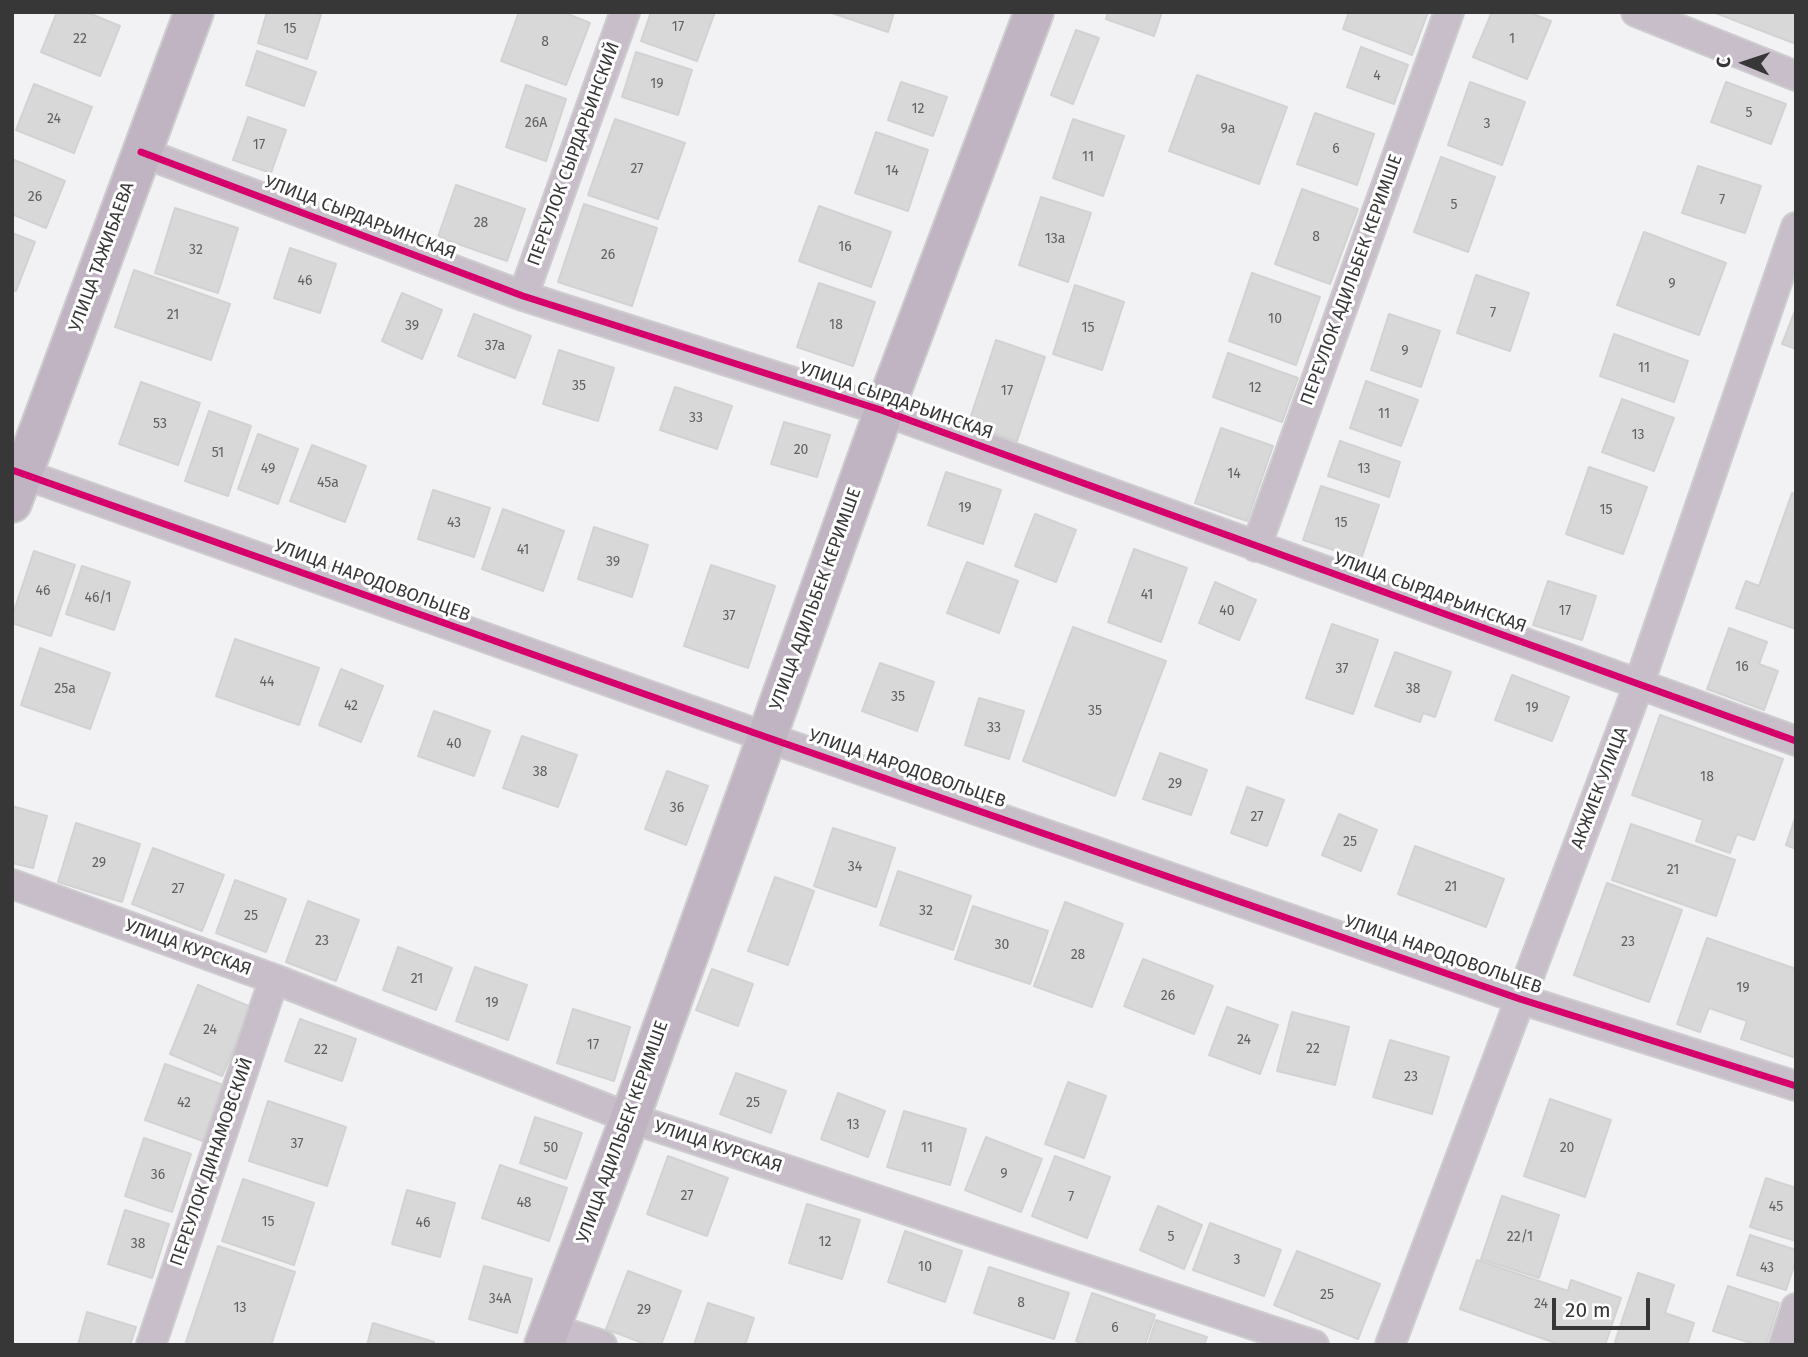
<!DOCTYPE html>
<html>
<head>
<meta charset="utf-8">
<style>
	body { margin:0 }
	#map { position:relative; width:1808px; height:1357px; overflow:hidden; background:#f2f1f3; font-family:"Fira Sans",sans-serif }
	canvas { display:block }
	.frame { position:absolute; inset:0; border:14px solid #383738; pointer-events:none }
	.north { position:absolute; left:1710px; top:28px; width:70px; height:70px; -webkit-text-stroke:5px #fff; paint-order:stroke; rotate:272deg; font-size:19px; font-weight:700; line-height:28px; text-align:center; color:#383738 }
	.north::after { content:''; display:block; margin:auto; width:24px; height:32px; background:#383738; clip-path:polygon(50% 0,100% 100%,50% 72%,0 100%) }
	.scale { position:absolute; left:1552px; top:1298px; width:98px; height:32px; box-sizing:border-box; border:4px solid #383738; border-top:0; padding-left:9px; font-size:21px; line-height:24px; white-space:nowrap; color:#383738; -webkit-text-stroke:5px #fff; paint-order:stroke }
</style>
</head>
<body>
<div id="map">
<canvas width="1808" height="1357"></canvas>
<div class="frame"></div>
<div class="north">С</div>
<div class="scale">20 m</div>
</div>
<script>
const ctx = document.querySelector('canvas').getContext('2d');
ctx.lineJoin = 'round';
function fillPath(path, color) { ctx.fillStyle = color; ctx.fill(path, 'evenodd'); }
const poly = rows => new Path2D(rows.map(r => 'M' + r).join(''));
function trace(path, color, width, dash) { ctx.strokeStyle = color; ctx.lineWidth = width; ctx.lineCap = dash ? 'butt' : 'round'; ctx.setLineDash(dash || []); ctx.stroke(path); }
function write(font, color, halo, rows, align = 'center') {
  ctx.font = font + ' "Fira Sans",sans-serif'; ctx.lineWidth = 6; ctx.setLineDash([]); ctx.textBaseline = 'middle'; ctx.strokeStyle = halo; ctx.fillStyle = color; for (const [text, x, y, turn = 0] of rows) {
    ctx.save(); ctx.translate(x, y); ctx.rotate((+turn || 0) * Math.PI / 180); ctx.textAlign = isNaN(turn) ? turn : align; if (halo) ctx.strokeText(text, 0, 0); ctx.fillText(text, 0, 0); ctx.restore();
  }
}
const building = poly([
	[57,12,86,12,120,26,100,76,41,52,57,12],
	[267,12,312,12,321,15,307,59,258,43,267,12],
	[519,12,563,12,590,23,566,85,501,61,519,12],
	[651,12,715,12,697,61,641,41,651,12],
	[829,12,894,12,888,32,829,12],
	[1108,12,1162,12,1154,36,1106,19,1108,12],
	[1349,12,1428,12,1412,55,1343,29,1349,12],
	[1492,12,1528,12,1551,21,1527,79,1473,57,1492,12],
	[1713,12,1796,12,1796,44,1713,12],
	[1076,30,1099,38,1073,104,1051,95,1076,30],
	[1361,47,1408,65,1394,104,1347,87,1361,47],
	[257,51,316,72,304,106,246,85,257,51],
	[636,52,692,70,678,115,622,97,636,52],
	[1197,75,1287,107,1259,184,1169,151,1197,75],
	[901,82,947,97,933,136,888,120,901,82],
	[1470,82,1525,102,1502,165,1448,145,1470,82],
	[1726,82,1786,104,1771,144,1711,122,1726,82],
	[34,84,92,107,74,153,16,130,34,84],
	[526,85,566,99,546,161,506,147,526,85],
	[1315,113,1374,134,1357,185,1297,164,1315,113],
	[248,117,286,130,271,173,233,160,248,117],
	[615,119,685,143,658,219,588,195,615,119],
	[1073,119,1124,136,1103,196,1053,178,1073,119],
	[876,132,928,150,908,211,855,193,876,132],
	[1441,157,1495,177,1468,252,1414,232,1441,157],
	[12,159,65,181,46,228,12,214,12,159],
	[1698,166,1761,186,1745,233,1682,213,1698,166],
	[456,185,525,209,507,261,438,237,456,185],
	[1302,189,1358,209,1330,284,1275,264,1302,189],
	[1041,197,1091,213,1068,282,1019,265,1041,197],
	[584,204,657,228,632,306,558,282,584,204],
	[819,206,891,232,871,287,799,261,819,206],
	[175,208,238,228,218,293,155,273,175,208],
	[1644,232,1726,263,1699,335,1617,305,1644,232],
	[12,233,35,242,16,291,12,290,12,233],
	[290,248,336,264,320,313,274,298,290,248],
	[134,270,230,304,211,360,115,327,134,270],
	[1252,273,1320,297,1296,365,1229,341,1252,273],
	[1476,275,1529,293,1510,351,1457,333,1476,275],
	[819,283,875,302,853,366,797,347,819,283],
	[1075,285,1124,302,1102,370,1053,354,1075,285],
	[402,293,442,310,422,359,382,341,402,293],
	[1796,308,1796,349,1782,344,1796,308],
	[474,314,531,336,515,378,458,356,474,314],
	[1389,314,1440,331,1421,387,1371,370,1389,314],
	[1614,334,1688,361,1674,402,1600,376,1614,334],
	[996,340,1045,357,1017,441,968,425,996,340],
	[559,350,614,368,598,421,543,404,559,350],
	[1228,353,1298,378,1282,422,1213,397,1228,353],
	[1366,381,1418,400,1401,446,1350,428,1366,381],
	[141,382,200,403,178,465,119,444,141,382],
	[675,387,732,406,717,449,660,430,675,387],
	[1622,399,1674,418,1654,471,1602,452,1622,399],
	[209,411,251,426,228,496,185,481,209,411],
	[784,422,830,435,817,477,771,464,784,422],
	[1221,428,1273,446,1247,521,1195,503,1221,428],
	[258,434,298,449,278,504,238,489,258,434],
	[1340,441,1400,462,1389,497,1328,476,1340,441],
	[312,445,366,466,345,522,290,501,312,445],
	[1589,467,1647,487,1623,554,1566,534,1589,467],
	[946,472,1001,490,983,544,928,525,946,472],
	[1321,486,1379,505,1361,559,1303,540,1321,486],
	[433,490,490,508,474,557,418,539,433,490],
	[1792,493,1796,494,1796,629,1736,608,1746,581,1759,586,1792,493],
	[503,509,564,531,543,591,482,569,503,509],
	[1035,514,1076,530,1056,582,1015,566,1035,514],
	[594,527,648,545,632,597,578,579,594,527],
	[1134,549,1187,568,1161,642,1108,622,1134,549],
	[34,551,75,565,51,636,12,623,12,617,34,551],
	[967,562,1018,581,999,633,947,613,967,562],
	[711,565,775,586,748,668,684,646,711,565],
	[82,566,130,582,114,630,66,614,82,566],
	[1548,581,1596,596,1582,640,1533,625,1548,581],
	[1215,582,1256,600,1239,640,1199,623,1215,582],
	[1332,624,1378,640,1353,714,1306,698,1332,624],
	[1073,627,1166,661,1115,796,1023,761,1073,627],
	[1729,628,1767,642,1759,664,1778,671,1764,710,1707,689,1729,628],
	[235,639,319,668,299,725,216,696,235,639],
	[40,648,110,673,90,729,21,705,40,648],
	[1395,652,1451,672,1435,717,1423,713,1420,722,1375,706,1395,652],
	[880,663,934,682,917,731,862,711,880,663],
	[341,669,383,686,361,742,319,725,341,669],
	[1512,675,1569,697,1552,741,1495,720,1512,675],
	[979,698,1024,711,1009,759,965,745,979,698],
	[434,711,490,731,474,776,418,756,434,711],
	[1660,715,1783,759,1754,840,1737,834,1730,853,1696,841,1703,820,1632,795,1660,715],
	[522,736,577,755,558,807,503,788,522,736],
	[1160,753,1207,770,1191,815,1143,799,1160,753],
	[667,771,708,786,686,845,645,829,667,771],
	[1247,787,1284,800,1267,846,1231,833,1247,787],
	[12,806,47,816,33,868,12,863,12,806],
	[1339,814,1377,830,1361,871,1322,855,1339,814],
	[1796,815,1796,849,1786,845,1796,815],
	[76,823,140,844,122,902,58,882,76,823],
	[1631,824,1735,860,1716,916,1612,880,1631,824],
	[833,828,895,848,876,907,814,886,833,828],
	[1415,846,1504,879,1486,927,1398,894,1415,846],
	[153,848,224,875,202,931,132,904,153,848],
	[898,871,971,896,953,950,880,925,898,871],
	[775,877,814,891,788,965,748,951,775,877],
	[235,880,286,899,266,952,216,933,235,880],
	[1607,883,1682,910,1649,1002,1574,975,1607,883],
	[308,901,359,920,336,981,286,962,308,901],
	[1065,902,1123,924,1092,1007,1034,986,1065,902],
	[973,906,1048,931,1030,984,955,959,973,906],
	[1707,938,1796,969,1796,1058,1741,1039,1747,1021,1709,1008,1700,1032,1677,1024,1707,938],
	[398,947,452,968,436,1010,383,990,398,947],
	[1143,959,1213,986,1194,1034,1124,1006,1143,959],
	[475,967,527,985,508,1040,456,1021,475,967],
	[712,969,753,984,738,1026,696,1010,712,969],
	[198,985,251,1007,222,1076,170,1054,198,985],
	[1227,1007,1278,1025,1260,1074,1209,1055,1227,1007],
	[573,1009,630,1027,614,1081,557,1063,573,1009],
	[1292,1012,1349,1027,1335,1085,1277,1071,1292,1012],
	[300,1019,356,1039,342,1081,285,1061,300,1019],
	[1390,1040,1449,1057,1432,1114,1373,1097,1390,1040],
	[165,1064,223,1085,203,1141,145,1120,165,1064],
	[736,1073,786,1091,771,1133,720,1114,736,1073],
	[1068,1082,1106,1096,1084,1158,1045,1144,1068,1082],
	[838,1093,885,1111,868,1157,821,1139,838,1093],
	[1550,1099,1611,1120,1585,1197,1524,1176,1550,1099],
	[268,1101,346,1127,327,1186,249,1161,268,1101],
	[904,1111,966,1129,950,1185,887,1167,904,1111],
	[535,1117,582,1133,566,1179,520,1163,535,1117],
	[986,1137,1042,1159,1021,1212,965,1190,986,1137],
	[144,1138,191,1154,172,1212,125,1196,144,1138],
	[668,1156,728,1178,707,1236,647,1214,668,1156],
	[1055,1156,1110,1177,1087,1238,1032,1216,1055,1156],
	[500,1165,567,1188,549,1241,482,1218,500,1165],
	[1766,1178,1796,1188,1796,1241,1750,1227,1766,1178],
	[243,1179,314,1203,294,1265,222,1241,243,1179],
	[407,1190,455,1203,440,1257,392,1244,407,1190],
	[1502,1196,1559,1215,1539,1278,1481,1259,1502,1196],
	[807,1204,860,1220,842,1279,789,1263,807,1204],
	[1158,1206,1202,1225,1184,1269,1140,1250,1158,1206],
	[125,1210,169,1224,152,1278,108,1264,125,1210],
	[1210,1223,1281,1250,1264,1296,1193,1270,1210,1223],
	[905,1231,962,1251,945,1302,888,1282,905,1231],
	[1750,1235,1796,1250,1796,1260,1786,1290,1737,1275,1750,1235],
	[218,1246,295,1272,271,1345,185,1345,218,1246],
	[1297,1251,1380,1284,1358,1339,1274,1305,1297,1251],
	[1477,1260,1568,1291,1571,1280,1621,1298,1605,1345,1561,1345,1460,1309,1477,1260],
	[484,1266,532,1279,517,1333,469,1319,484,1266],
	[989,1267,1069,1293,1054,1339,974,1313,989,1267],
	[628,1271,681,1291,661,1345,648,1345,606,1329,628,1271],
	[1638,1273,1674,1285,1665,1313,1694,1323,1687,1345,1623,1345,1615,1342,1638,1273],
	[1728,1286,1779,1303,1766,1345,1757,1345,1713,1331,1728,1286],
	[1092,1293,1155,1315,1145,1345,1087,1345,1076,1341,1092,1293],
	[708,1303,754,1318,745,1345,694,1345,708,1303],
	[87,1312,136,1327,130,1345,78,1345,87,1312],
	[1156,1320,1207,1337,1204,1345,1148,1345,1156,1320],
	[373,1323,434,1342,434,1345,367,1345,373,1323]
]);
const street = poly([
	[1636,12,1796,76],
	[141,152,523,296,884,411,1796,741],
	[523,296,625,12],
	[12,470,766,737,1520,999,1796,1086],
	[1256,547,1449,12],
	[12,884,274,979,630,1118,1314,1345],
	[550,1328,602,1345],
	[151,1345,274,979],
	[1390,1345,1639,684,1796,227],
	[1784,1345,1796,1308]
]);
const secondary = poly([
	[12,503,194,12],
	[544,1345,630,1118,884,411,1034,12]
]);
const cycleway = poly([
	[141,152,523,296,884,411,1796,741],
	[12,470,766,737,1520,999,1796,1086]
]);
const numberNames = [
	["17",678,27],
	["15",290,29],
	["22",80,39],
	["1",1512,39],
	["8",545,42],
	["4",1377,76],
	["19",657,84],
	["12",918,109],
	["5",1749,113],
	["24",54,119],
	["26А",536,123],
	["3",1487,124],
	["9а",1228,129],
	["17",259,145],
	["6",1336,149],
	["11",1088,157],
	["27",637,169],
	["14",892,171],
	["26",35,197],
	["7",1722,200],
	["5",1454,205],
	["28",481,223],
	["8",1316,237],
	["13а",1055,239],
	["16",845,247],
	["32",196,250],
	["26",608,255],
	["46",305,281],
	["9",1672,284],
	["7",1493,313],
	["21",173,315],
	["10",1275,319],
	["18",836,325],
	["39",412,326],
	["15",1088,328],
	["37а",495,346],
	["9",1405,351],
	["11",1644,368],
	["35",579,386],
	["12",1255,388],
	["17",1007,391],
	["11",1384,414],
	["33",696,418],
	["53",160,424],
	["13",1638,435],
	["20",801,450],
	["51",218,453],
	["49",268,469],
	["13",1364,469],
	["14",1234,474],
	["45а",328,483],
	["19",965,508],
	["15",1606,510],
	["43",454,523],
	["15",1341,523],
	["41",523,550],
	["39",613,562],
	["46",43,591],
	["41",1147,595],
	["46/1",98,598],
	["40",1227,611],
	["17",1565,611],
	["37",729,616],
	["16",1742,667],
	["37",1342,669],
	["44",267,682],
	["25а",65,689],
	["38",1413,689],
	["35",898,697],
	["42",351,706],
	["19",1532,708],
	["35",1095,711],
	["33",994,728],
	["40",454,744],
	["38",540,772],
	["18",1707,777],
	["29",1175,784],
	["36",677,808],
	["27",1257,817],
	["25",1350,842],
	["29",99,863],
	["34",855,867],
	["21",1673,870],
	["21",1451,887],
	["27",178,889],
	["32",926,911],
	["25",251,916],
	["23",322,941],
	["23",1628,942],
	["30",1002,945],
	["28",1078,955],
	["21",417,979],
	["19",1743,988],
	["26",1168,996],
	["19",492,1003],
	["24",210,1030],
	["24",1244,1040],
	["17",593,1045],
	["22",1313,1049],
	["22",321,1050],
	["23",1411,1077],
	["42",184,1103],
	["25",753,1103],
	["13",853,1125],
	["37",297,1144],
	["50",551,1148],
	["11",927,1148],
	["20",1567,1148],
	["9",1004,1174],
	["36",158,1175],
	["27",687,1196],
	["7",1071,1197],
	["48",524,1203],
	["45",1776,1207],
	["15",268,1222],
	["46",423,1223],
	["5",1171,1237],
	["22/1",1520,1237],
	["12",825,1242],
	["38",138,1244],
	["3",1237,1260],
	["10",925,1267],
	["43",1767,1268],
	["25",1327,1295],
	["34А",500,1299],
	["8",1021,1303],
	["24",1541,1304],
	["13",240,1308],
	["29",644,1310],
	["6",1115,1328]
];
const streetNames = [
	["ПЕРЕУЛОК СЫРДАРЬИНСКИЙ",574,154,-70],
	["УЛИЦА СЫРДАРЬИНСКАЯ",360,218,21],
	["УЛИЦА ТАЖИБАЕВА",102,257,-70],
	["ПЕРЕУЛОК АДИЛЬБЕК КЕРИМШЕ",1352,280,-70],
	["УЛИЦА СЫРДАРЬИНСКАЯ",896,401,19],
	["УЛИЦА НАРОДОВОЛЬЦЕВ",372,581,20],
	["УЛИЦА СЫРДАРЬИНСКАЯ",1430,593,20],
	["УЛИЦА АДИЛЬБЕК КЕРИМШЕ",816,599,-70],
	["УЛИЦА НАРОДОВОЛЬЦЕВ",907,769,19],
	["АКЖИЕК УЛИЦА",1600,788,-69],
	["УЛИЦА КУРСКАЯ",188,948,20],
	["УЛИЦА НАРОДОВОЛЬЦЕВ",1443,955,19],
	["УЛИЦА АДИЛЬБЕК КЕРИМШЕ",623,1132,-70],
	["УЛИЦА КУРСКАЯ",718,1147,18],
	["ПЕРЕУЛОК ДИНАМОВСКИЙ",212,1162,-71]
];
fillPath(building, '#d8d8d9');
trace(building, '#d2d2d3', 2);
trace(street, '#cdccce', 32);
trace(secondary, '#cdccce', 42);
trace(street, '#c8bec9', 28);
trace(secondary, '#c0b4c2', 38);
trace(cycleway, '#d6006c', 7);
write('14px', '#626162', null, numberNames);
write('18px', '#383738', '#fff', streetNames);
</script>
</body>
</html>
